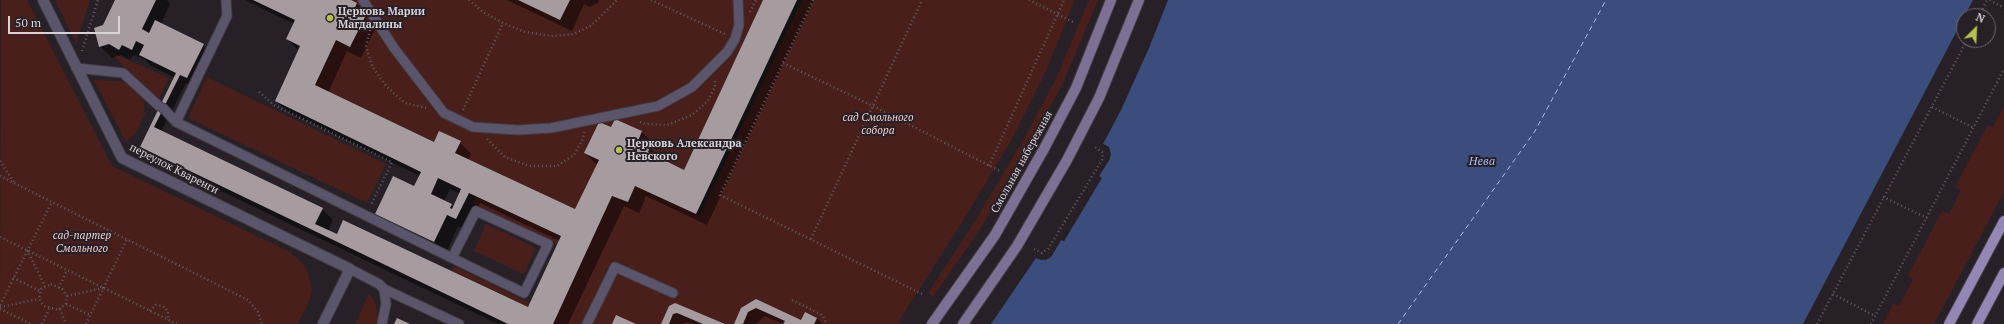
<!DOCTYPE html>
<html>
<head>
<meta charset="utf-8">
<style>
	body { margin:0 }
	#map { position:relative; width:2004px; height:324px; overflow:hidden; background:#272127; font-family:"PT Serif",serif }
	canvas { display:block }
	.north { position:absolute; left:1956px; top:8px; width:40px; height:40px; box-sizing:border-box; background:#272127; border:1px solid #6d686d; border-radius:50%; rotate:24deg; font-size:11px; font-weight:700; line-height:16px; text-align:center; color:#d7d3d7 }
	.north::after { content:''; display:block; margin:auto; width:14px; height:18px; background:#b5c249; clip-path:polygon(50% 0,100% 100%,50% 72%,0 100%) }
	.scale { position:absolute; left:8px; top:16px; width:112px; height:18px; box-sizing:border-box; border:2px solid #d7d3d7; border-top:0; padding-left:5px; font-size:12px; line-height:14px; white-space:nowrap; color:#d7d3d7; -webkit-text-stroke:3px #272127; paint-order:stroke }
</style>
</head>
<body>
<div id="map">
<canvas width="2004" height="324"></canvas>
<div class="north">N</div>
<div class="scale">50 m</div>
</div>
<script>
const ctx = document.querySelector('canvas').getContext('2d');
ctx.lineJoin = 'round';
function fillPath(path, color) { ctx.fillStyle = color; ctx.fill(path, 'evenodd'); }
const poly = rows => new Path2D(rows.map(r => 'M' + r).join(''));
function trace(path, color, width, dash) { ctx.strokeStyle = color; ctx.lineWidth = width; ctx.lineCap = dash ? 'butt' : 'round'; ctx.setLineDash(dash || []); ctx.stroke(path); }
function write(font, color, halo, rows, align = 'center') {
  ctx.font = font + ' "PT Serif",serif'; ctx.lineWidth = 4; ctx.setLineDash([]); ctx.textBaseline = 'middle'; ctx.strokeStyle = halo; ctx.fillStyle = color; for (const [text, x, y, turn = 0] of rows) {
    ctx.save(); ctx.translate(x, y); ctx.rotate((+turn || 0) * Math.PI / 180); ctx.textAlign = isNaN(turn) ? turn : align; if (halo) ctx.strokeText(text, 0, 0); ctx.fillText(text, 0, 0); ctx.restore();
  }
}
const green = poly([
	[1,0,27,0,112,166,290,252,298,259,306,268,312,289,310,299,298,324,0,324],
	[55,0,90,0,76,43],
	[351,0,518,0,560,20,570,0,763,0,684,170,648,152,650,147,638,141,642,131,615,119,611,127,599,122,584,153,599,160,575,209,455,153,460,142,434,142,315,85,336,40,350,47,364,17,353,12,357,3],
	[802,0,1075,0,1045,73,1012,139,964,219,899,321,902,324,553,324,612,196,628,202,635,186,700,216],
	[1089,0,1098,0,1063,83,1032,141,982,226,933,297,928,293,974,223,1025,137,1056,79],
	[108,51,169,78,159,99],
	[207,77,386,164,367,203,188,118],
	[94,80,125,82,143,97,145,114,135,134,126,142],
	[2004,107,2004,192,1934,324,1883,324,1894,303,1899,306,1913,279,1908,276,1942,211,1949,214,1961,190,1955,187,1988,125,1993,127],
	[476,196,561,236,557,244,472,203],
	[486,224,536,248,524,274,474,251],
	[454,266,530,303,528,307,452,271],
	[369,294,375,301,378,319,376,324,355,324]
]);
const water = poly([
	[1168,0,1973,0,1803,324,991,324,1036,258,1041,260,1051,257,1061,240,1064,241,1101,178,1099,176,1110,159,1109,147,1103,144,1121,110,1149,48]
]);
const pier = poly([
	[1103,144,1109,147,1111,155,1099,176,1102,178,1064,241,1061,240,1051,257,1046,260,1036,258,1037,257,1045,258,1049,255,1059,238,1063,239,1099,178,1098,176,1109,155,1107,149,1102,145]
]);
const shadow = poly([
	[116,0,167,0,170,4,161,24,203,45,214,56,198,89,186,83,161,132,322,209,333,220,328,231,528,309,560,241,480,203,468,230,458,226,446,253,387,226,376,214,415,187,420,176,288,112,276,101,298,50,287,39,294,24,245,0,348,0,357,4,368,15,366,20,375,29,361,58,347,51,328,93,435,144,460,142,471,154,468,160,576,210,597,165,585,153,612,129,642,132,653,143,650,148,661,159,685,171,765,0,814,0,707,225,646,196,639,213,624,206,568,324,498,324,152,158,141,147,175,78,151,66,144,59,133,55,130,60,121,55,112,58,100,46,104,26],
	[450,189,460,194,454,207,444,201],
	[507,0,599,0,598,3,589,7,584,4,572,31],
	[756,300,802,321,817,318,822,324,815,324,817,320,815,320,813,324,783,324,765,316,756,324,735,324],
	[669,307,722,324,693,324,687,322,682,324,662,324]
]);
const ferry = poly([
	[1398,324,1535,131,1606,0]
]);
const building = poly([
	[115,0,156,0,142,29,149,33,155,20,204,44,187,78,180,75,154,127,323,208,315,224,337,234,343,220,528,307,561,236,469,193,456,219,447,215,434,242,375,214,393,176,414,186,421,172,275,101,300,46,286,39,295,20,253,0,351,0,357,3,353,12,365,17,350,47,336,40,315,85,434,142,439,131,461,141,455,153,575,209,599,160,584,153,599,122,611,127,615,119,642,131,638,141,650,147,648,152,684,170,763,0,797,0,696,214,635,186,628,202,612,196,553,324,508,324,140,147,176,73,139,55,144,45,136,41,132,50,122,45,119,50,109,44,99,47,94,28,103,25],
	[438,178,461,189,452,209,450,208,452,204,431,194],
	[518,0,570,0,560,20],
	[756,299,801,320,805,312,817,318,814,324,783,324,785,321,756,308,748,312,743,324,734,324,741,308],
	[675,303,725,324,703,324,677,313,673,314,669,324,661,324,669,306],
	[616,315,636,324,612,324],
	[397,318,410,324,394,324]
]);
const path = poly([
	[469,0,483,12,503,23,525,32,552,36,574,34,592,25,617,0],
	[651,0,725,34],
	[813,0,720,195,922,294],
	[1029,0,1075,23],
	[1990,0,2004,8],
	[750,12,756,0],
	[1979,16,1987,0],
	[370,30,366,46,372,66,386,86,405,103,427,108],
	[82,51,98,0],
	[783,63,873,106,1000,171],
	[259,92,274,105,392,162,371,205],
	[1932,107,1974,128],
	[463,110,503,23],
	[640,122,645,124,667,125,692,115,707,102,715,87,715,79],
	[487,139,505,157,529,166,557,166,574,155,583,139,584,132],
	[0,161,14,182],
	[989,166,1064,0],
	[0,176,248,300,258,312,262,324],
	[1883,197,1927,218],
	[0,237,177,324],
	[811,239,922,0],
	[1034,249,1042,253,1048,249,1102,160,1103,153,1095,147],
	[27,250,45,286],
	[13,278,40,291],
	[51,284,62,289,67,296,66,304,58,310,44,306,39,299,41,289,51,284],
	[59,288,67,270],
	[1833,294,1875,316],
	[67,296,103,288],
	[792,300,822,315,827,324],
	[66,304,90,315],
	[0,305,52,202],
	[0,307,39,299],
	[0,309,31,324],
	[60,309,66,324],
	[150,311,156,305,163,306,168,311,168,319],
	[42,324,49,309],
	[86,324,127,239],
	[1817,324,1967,40],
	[1871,324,2004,69]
]);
const service = poly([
	[363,0,394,48,444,113,473,127,518,130,551,128,658,106,692,87,727,52,735,39,739,25,738,0],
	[76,68,123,73,159,106],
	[163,108,176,122,452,258,524,293,548,244,476,211,452,258],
	[176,122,227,16,226,0],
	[350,269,379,284,384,289,386,304,382,324],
	[384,289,459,324],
	[587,324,615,267,673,293]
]);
const minor = poly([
	[43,0,122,158,350,269,323,324]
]);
const secondary = poly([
	[932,324,995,235,1045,147,1076,88,1111,0],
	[963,324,1017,246,1067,160,1099,98,1139,0]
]);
const primary = poly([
	[1949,324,2004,221],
	[1977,324,2004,273]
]);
const markers = [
	[330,18,4,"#b5c249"],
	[619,150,4,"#b5c249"]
];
const poiNames = [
	["Церковь Марии",338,12],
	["Магдалины",338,25],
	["Церковь Александра",627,144],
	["Невского",627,157]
];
const parkNames = [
	["сад Смольного",878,118],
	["собора",878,131],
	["сад-партер",82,236],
	["Смольного",82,249]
];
const streetNames = [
	["Смольная набережная",1022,162,-61],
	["переулок Кваренги",174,169,27]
];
const waterNames = [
	["Нева",1482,162]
];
fillPath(green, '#491f1c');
fillPath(water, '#3b4d7d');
fillPath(pier, '#272127');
fillPath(shadow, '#0007');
trace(ferry, '#a5bef9', 1, [5, 4]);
fillPath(building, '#a69b9f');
trace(service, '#433d43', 11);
trace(minor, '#433d43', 12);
trace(secondary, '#433d43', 12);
trace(primary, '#433d43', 12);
trace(path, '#625d62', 2.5, [1, 3]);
trace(service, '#5b556c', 9);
trace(minor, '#5b556c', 10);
trace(secondary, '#7b7195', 10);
trace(primary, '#9387b5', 10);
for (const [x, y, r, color] of markers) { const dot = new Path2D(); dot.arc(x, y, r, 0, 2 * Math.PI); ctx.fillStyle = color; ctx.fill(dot); trace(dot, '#272127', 1.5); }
write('bold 11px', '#d7d3d7', '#272127', poiNames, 'left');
write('italic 11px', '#f2cbc7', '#272127', parkNames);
write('11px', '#d7d3d7', '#272127', streetNames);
write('italic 12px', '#a5bef9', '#272127', waterNames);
</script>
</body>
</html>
